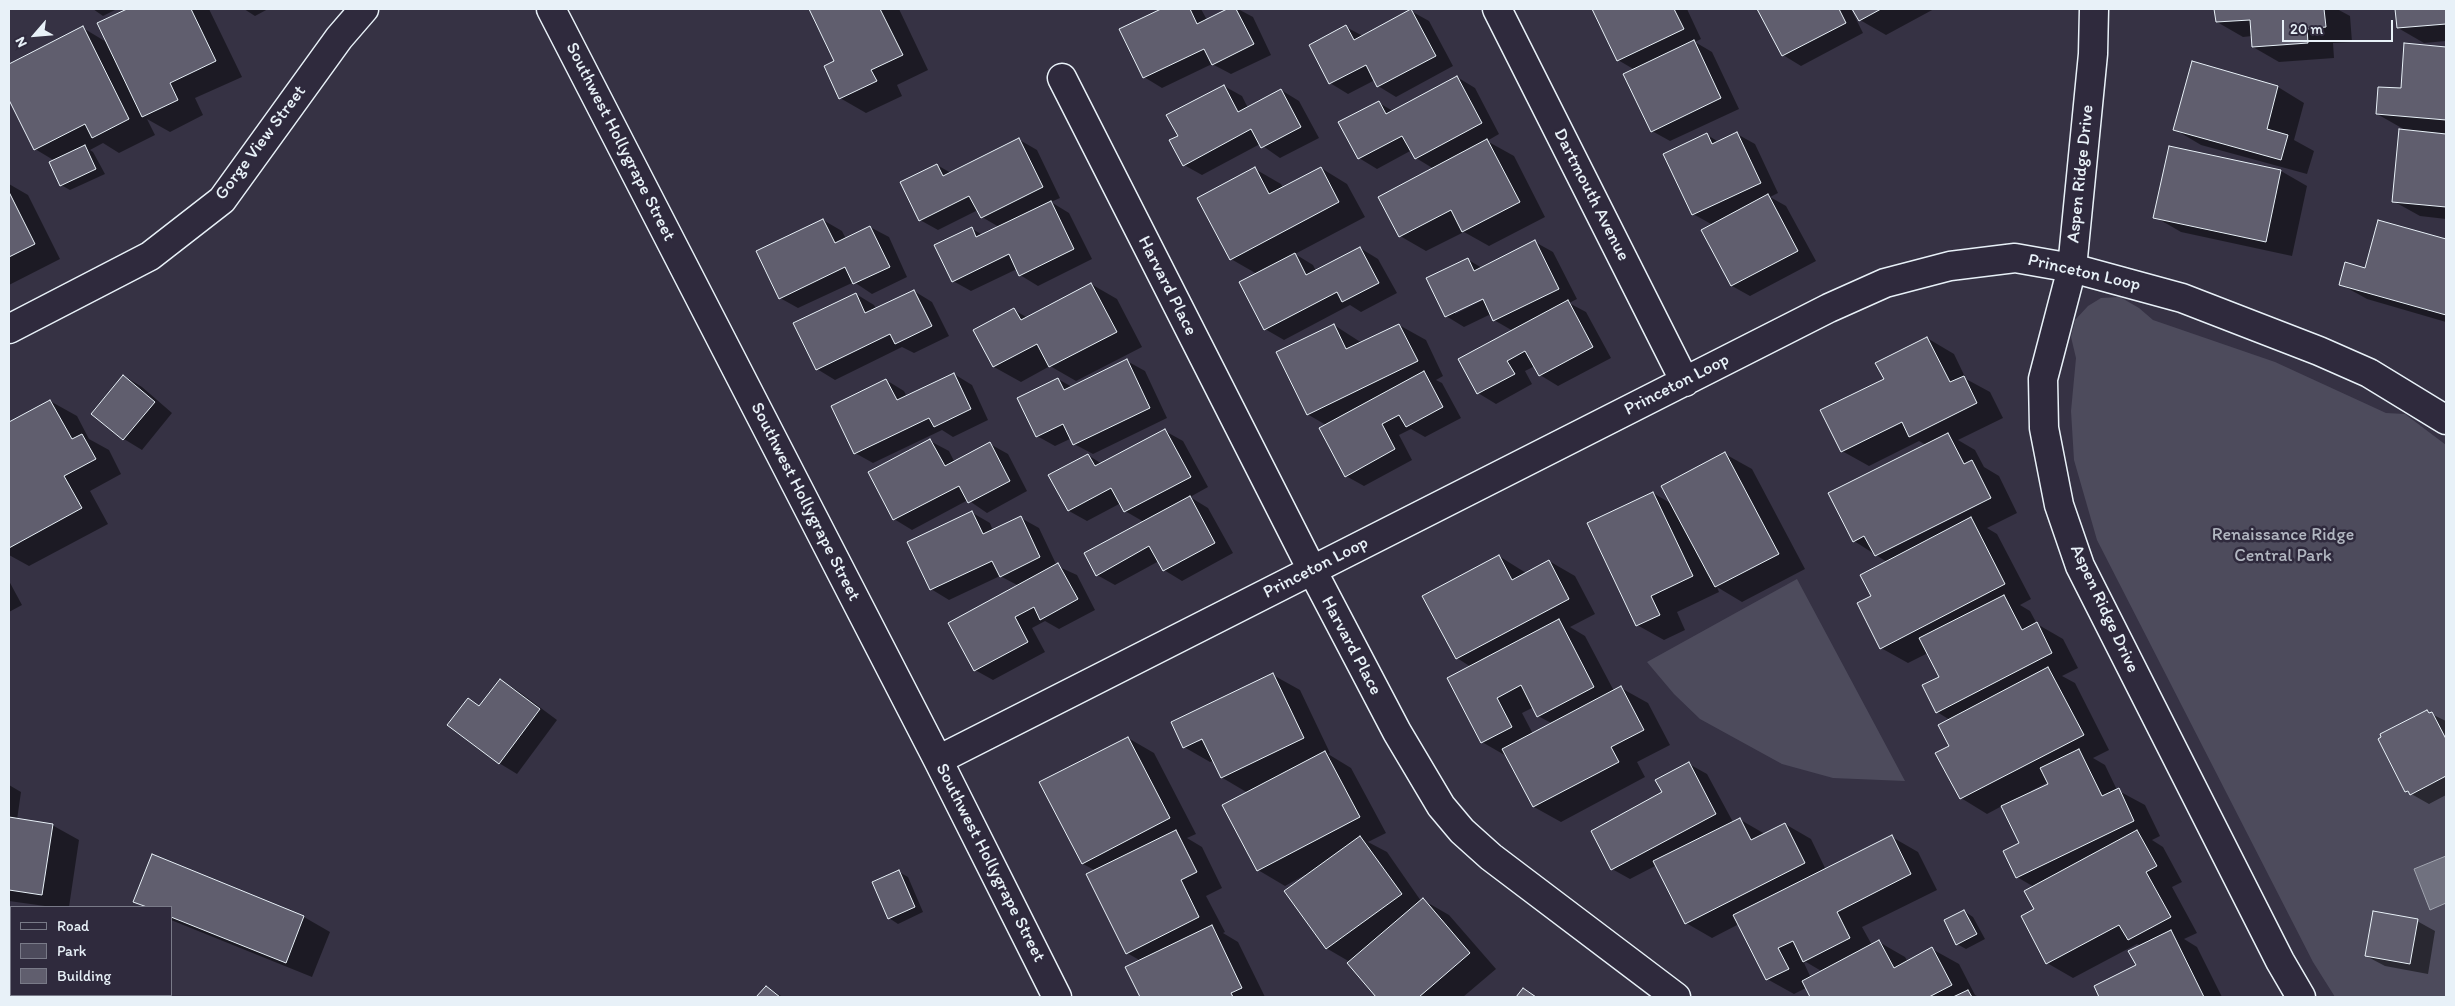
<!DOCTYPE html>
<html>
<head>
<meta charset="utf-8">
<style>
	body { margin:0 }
	#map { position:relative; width:2455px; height:1006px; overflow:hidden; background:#363244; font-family:Itim,sans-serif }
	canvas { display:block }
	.frame { position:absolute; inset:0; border:10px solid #e8f1f8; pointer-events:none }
	.legend { position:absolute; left:10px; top:906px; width:162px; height:90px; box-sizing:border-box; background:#2f2a3d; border:1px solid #797a88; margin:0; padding:6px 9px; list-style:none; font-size:15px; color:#e8f1f8 }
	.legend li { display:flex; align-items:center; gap:10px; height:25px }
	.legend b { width:25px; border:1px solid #797a88 }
	.north { position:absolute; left:10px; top:10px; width:50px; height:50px; -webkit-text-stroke:4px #2f2a3d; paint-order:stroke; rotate:243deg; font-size:14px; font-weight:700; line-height:20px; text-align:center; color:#e8f1f8 }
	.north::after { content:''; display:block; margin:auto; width:18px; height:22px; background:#e8f1f8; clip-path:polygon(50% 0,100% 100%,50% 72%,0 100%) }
	.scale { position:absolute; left:2282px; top:20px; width:111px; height:22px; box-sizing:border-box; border:2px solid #e8f1f8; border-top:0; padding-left:6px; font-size:15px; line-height:18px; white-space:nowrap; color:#e8f1f8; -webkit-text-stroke:4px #2f2a3d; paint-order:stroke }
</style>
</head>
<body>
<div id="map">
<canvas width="2455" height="1006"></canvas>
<div class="frame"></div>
<ul class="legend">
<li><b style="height:6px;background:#2f2a3d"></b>Road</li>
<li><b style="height:14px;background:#4d4b5c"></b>Park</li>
<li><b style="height:14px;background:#605e6e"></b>Building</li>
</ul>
<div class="north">N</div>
<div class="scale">20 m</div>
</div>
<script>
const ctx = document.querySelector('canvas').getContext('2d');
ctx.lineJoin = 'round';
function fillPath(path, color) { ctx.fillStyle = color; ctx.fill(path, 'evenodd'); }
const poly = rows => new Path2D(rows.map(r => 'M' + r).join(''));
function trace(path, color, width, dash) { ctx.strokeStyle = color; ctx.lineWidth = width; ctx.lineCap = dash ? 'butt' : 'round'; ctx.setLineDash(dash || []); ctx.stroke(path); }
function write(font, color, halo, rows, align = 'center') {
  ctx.font = font + ' Itim,sans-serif'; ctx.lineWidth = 5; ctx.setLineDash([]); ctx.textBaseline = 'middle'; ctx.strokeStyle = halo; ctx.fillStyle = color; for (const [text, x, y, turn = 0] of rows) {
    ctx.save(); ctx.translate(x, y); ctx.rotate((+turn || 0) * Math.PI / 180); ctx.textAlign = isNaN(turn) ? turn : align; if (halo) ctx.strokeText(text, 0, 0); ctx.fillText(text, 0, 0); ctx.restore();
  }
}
const green = poly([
	[2120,297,2139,308,2153,320,2275,362,2386,413,2405,414,2446,445,2446,997,2335,997,2313,962,2097,540,2074,460,2071,411,2076,358,2071,337,2075,320,2088,306,2101,298],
	[1797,579,1905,781,1833,778,1782,764,1700,719,1674,694,1647,662]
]);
const water = poly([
	[2446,856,2446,903,2430,910,2414,869,2446,856]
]);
const shadow = poly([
	[93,9,117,9,103,16],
	[129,9,209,9,242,77,195,98,203,115,170,132,147,119,155,135,119,153,103,143,90,150,93,152,105,174,70,190,61,185,55,161,35,149,9,97,9,65,83,28,108,43,99,23],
	[244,9,268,9,255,16],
	[811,9,899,9,928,70,897,85,902,96,866,113,840,98,836,62],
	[1164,9,1201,9,1207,20,1230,9,1238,9,1253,17,1271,55,1231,74,1212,64,1162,88,1144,77,1121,30],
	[1593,9,1687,9,1701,39,1695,42,1712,52,1739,109,1670,141,1652,131,1635,70,1618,60],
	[1758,9,1851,9,1863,33,1801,66,1783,55],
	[1854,9,1934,9,1886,35,1860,20],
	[2216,9,2337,9,2350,16,2352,42,2333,43,2334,58,2279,62,2253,47,2252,36,2243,37,2217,22],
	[2396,9,2446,9,2446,41,2424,43,2398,28],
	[1411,11,1429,21,1453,66,1396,97,1378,86,1375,80,1348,94,1330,83,1346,27,1363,36],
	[2405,44,2446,48,2446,219,2420,216,2393,201,2407,131,2377,114,2402,90],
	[2193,63,2278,87,2304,103,2294,140,2314,151,2307,174,2201,145,2174,129],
	[1457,77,1475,88,1499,134,1487,141,1514,156,1545,217,1489,246,1464,232,1426,251,1400,236,1434,169,1416,158,1412,150,1377,169,1359,158,1379,103,1393,111],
	[1224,86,1242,96,1248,108,1281,90,1299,101,1319,138,1280,158,1260,144,1202,175,1184,165,1180,136],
	[1737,134,1755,144,1778,193,1770,197,1786,206,1816,261,1750,296,1732,286,1713,225,1693,214,1707,135,1719,142],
	[1018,139,1037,150,1060,198,1051,202,1069,213,1092,259,1038,286,1020,275,1017,269,971,291,953,281,972,229,983,235,999,227,982,217,978,210,938,230,920,220,937,165,951,173],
	[1321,168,1347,184,1365,217,1295,254,1313,265,1316,271,1360,248,1378,259,1397,293,1361,312,1350,305,1284,340,1265,329,1257,274,1231,259,1255,169,1281,184,1283,188],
	[2281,171,2307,186,2292,256,2181,232,2155,217],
	[9,184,28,195,60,259,9,285],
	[823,220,842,231,846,239,870,227,889,237,907,277,872,294,854,282,798,308,780,298],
	[2379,222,2446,240,2446,322,2367,299,2340,284,2366,270],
	[1535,242,1553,252,1577,299,1569,303,1586,312,1611,358,1558,386,1540,375,1535,366,1525,371,1532,384,1496,404,1478,393,1513,331,1494,320,1491,314,1464,327,1446,316,1467,259,1482,268],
	[1488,295,1489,297,1455,314,1455,311],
	[1091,284,1117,299,1142,347,1076,381,1050,366,1021,382,994,367,975,330,1014,310,1028,318],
	[914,291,932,302,949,336,914,353,902,347,835,380,817,369,856,294,874,305,876,309],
	[1334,325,1362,343,1399,325,1426,340,1443,376,1436,380,1442,383,1461,418,1425,437,1411,429,1399,435,1412,460,1364,486,1346,476,1326,425,1307,414],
	[1927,338,1954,354,1966,379,1990,392,2003,418,1958,440,1975,450,1984,467,1999,476,2017,513,1987,528,1997,534,2031,599,2020,605,2030,611,2037,624,2063,639,2078,668,2062,676,2075,683,2109,750,2093,758,2105,765,2117,790,2145,805,2160,836,2152,840,2163,847,2182,882,2172,887,2197,933,2184,939,2197,947,2222,997,2100,997,2095,987,2137,966,2141,946,2137,944,2073,978,2047,963,2036,910,2034,887,2017,877,2020,844,2002,806,1987,814,1961,798,1951,746,1950,720,1937,712,1940,677,1928,653,1908,663,1881,648,1873,596,1887,562,1854,541,1926,445,1919,441,1869,466,1842,451,1885,379],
	[2048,782,2049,784,2032,793,2031,791],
	[1127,361,1145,371,1167,418,1093,454,1074,444,1072,438,1055,446,1037,436,1058,379,1072,387],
	[954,374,972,385,988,420,953,437,942,430,873,463,855,453,886,380,904,391,907,397],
	[124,376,142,387,172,413,142,450,124,439,93,413],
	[50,401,77,416,89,439,109,450,121,474,90,491,108,524,29,566,9,555,9,423],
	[1165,431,1183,441,1208,487,1190,497,1208,508,1233,553,1182,581,1164,570,1159,561,1115,585,1097,575,1144,522,1125,511,1121,503,1087,521,1069,511,1050,475,1088,455,1102,464],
	[930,441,949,451,955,463,990,444,1008,454,1027,491,987,513,968,500,912,530,894,519],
	[1725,454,1752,469,1805,569,1742,602,1717,587,1719,592,1677,612,1685,630,1664,640,1637,625,1653,493,1672,504],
	[971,512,990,523,993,531,1021,518,1039,528,1057,566,1077,575,1095,610,1059,629,1045,621,1032,628,1045,652,993,680,975,670,1019,586,1000,576,949,600,931,589],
	[1499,556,1526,573,1549,561,1575,576,1595,614,1570,627,1585,636,1614,691,1621,688,1648,703,1670,745,1637,762,1645,777,1561,822,1534,807,1508,757,1482,742,1471,667,1457,658],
	[1534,707,1538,716,1553,724,1533,734,1522,713],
	[9,581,22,605,9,612],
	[1273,675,1300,690,1330,753,1328,754,1351,768,1386,833,1368,842,1387,852,1421,901,1423,900,1449,915,1496,969,1463,997,1377,997,1348,964,1350,962,1326,948,1305,875,1285,886,1258,870,1224,806,1248,793,1221,777,1214,761,1210,762,1184,747],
	[1208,737,1198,742,1198,740],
	[500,680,518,691,557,720,517,774,499,763,468,699,481,707],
	[2427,712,2446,721,2446,795,2429,804,2406,791],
	[1128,738,1154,753,1196,834,1187,838,1202,847,1222,888,1206,896,1225,932,1223,933,1238,942,1265,997,1142,997,1127,968,1141,961,1127,953,1096,871,1083,864],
	[1689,764,1707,774,1733,822,1739,819,1765,834,1785,824,1811,839,1826,870,1892,837,1918,852,1937,890,1862,927,1872,945,1879,942,1905,957,1908,962,1932,949,1959,964,1975,995,1979,997,1811,997,1806,988,1794,994,1767,979,1739,924,1712,938,1686,923,1657,865,1630,879,1612,869,1663,793],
	[1806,962,1823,972,1811,978,1804,963],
	[9,785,21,792,17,820,52,825,79,840,69,907,52,907,9,901],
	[899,872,908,877,923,912,898,924,889,918],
	[135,901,304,917,330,932,312,977,171,920,171,907,145,907],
	[1964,911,1973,917,1985,939,1966,949,1957,944],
	[2417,921,2435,931,2428,974,2385,966,2366,956],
	[766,987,783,997,758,997]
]);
const building = poly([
	[127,9,191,9,216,61,170,83,178,100,142,117,97,23,127,9],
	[809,9,880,9,903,55,871,70,877,81,839,99,824,66,834,61,809,9],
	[1161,9,1190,9,1197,24,1227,9,1236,9,1254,44,1212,65,1204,49,1143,78,1119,29,1161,9],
	[1411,9,1436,56,1377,87,1366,65,1329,84,1309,45,1346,25,1354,40,1411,9],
	[1592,9,1674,9,1684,29,1617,61,1592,9],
	[1757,9,1839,9,1846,23,1782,56,1757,9],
	[1852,9,1881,9,1859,21,1852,9],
	[2214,9,2324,9,2326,27,2307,29,2308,43,2252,47,2250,20,2216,22,2214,9],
	[2395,9,2446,9,2446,24,2397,28,2395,9],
	[83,26,129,119,92,138,85,124,34,150,9,100,9,64,83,26],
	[1694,40,1721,98,1651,132,1623,74,1694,40],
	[2404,43,2446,47,2446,120,2376,114,2378,87,2401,88,2404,43],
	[2192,61,2278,86,2267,129,2288,135,2281,160,2173,130,2192,61],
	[1457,76,1482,123,1415,159,1402,136,1358,159,1338,122,1379,101,1386,114,1457,76],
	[1224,85,1238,112,1281,89,1301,127,1261,148,1251,129,1183,166,1169,140,1178,136,1166,115,1224,85],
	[2399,129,2446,134,2446,207,2392,202,2399,129],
	[1737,132,1761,183,1692,215,1663,154,1707,133,1712,144,1737,132],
	[1019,138,1043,187,981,218,969,196,919,221,900,182,937,164,943,176,1019,138],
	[1487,139,1520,202,1462,232,1451,210,1399,237,1378,197,1487,139],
	[85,145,96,169,60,186,49,162,85,145],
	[2169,146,2281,170,2266,242,2153,218,2169,146],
	[1255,167,1269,194,1321,167,1339,202,1230,260,1197,198,1255,167],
	[9,192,35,244,9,257,9,192],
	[1768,194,1798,251,1731,286,1701,230,1768,194],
	[1051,201,1074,249,1019,276,1009,254,952,282,934,245,972,227,976,237,1051,201],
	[823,219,835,243,870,226,890,267,853,284,845,267,779,299,756,251,823,219],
	[2378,220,2446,239,2446,315,2339,285,2345,262,2365,268,2378,220],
	[1535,240,1559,289,1493,321,1483,299,1445,317,1426,278,1468,258,1474,271,1535,240],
	[1360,247,1379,283,1342,302,1337,292,1264,330,1239,282,1295,253,1306,275,1360,247],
	[1091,283,1117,332,1049,367,1037,344,993,367,973,330,1014,308,1021,320,1091,283],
	[914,290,932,326,895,344,890,334,816,370,793,323,856,293,865,313,914,290],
	[1568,300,1593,347,1539,376,1525,351,1507,361,1515,374,1477,394,1458,359,1568,300],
	[1334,324,1346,349,1399,324,1418,361,1307,415,1276,352,1334,324],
	[1927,337,1950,382,1964,376,1977,403,1909,437,1902,422,1841,452,1820,410,1884,379,1875,363,1927,337],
	[1127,359,1150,408,1073,445,1063,424,1036,437,1017,398,1058,378,1064,390,1127,359],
	[1424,371,1443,407,1406,427,1399,415,1382,424,1395,449,1345,477,1319,428,1424,371],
	[954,373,971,409,934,427,929,418,854,454,831,406,886,379,897,400,954,373],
	[123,375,155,402,123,440,91,414,123,375],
	[50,400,72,439,82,434,96,459,64,476,82,508,9,548,9,422,50,400],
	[1165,429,1191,477,1124,512,1111,488,1068,511,1048,475,1088,454,1095,466,1165,429],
	[1948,433,1964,464,1972,460,1991,498,1875,556,1864,536,1853,542,1828,493,1948,433],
	[930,439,945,466,990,442,1010,481,968,503,959,486,893,520,868,472,930,439],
	[1725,452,1779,554,1715,587,1661,486,1725,452],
	[1653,492,1693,576,1651,596,1660,615,1636,626,1587,523,1653,492],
	[1190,496,1215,543,1163,571,1149,546,1096,576,1084,553,1190,496],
	[972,511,983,534,1021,516,1040,557,1000,577,992,561,930,590,907,542,972,511],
	[1971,517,2005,584,1880,649,1857,603,1871,596,1860,575,1971,517],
	[1499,555,1512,580,1549,560,1569,599,1456,659,1422,596,1499,555],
	[1058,563,1078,599,1040,620,1034,607,1015,617,1028,642,974,671,948,623,1058,563],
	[2004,595,2022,630,2037,622,2052,653,1936,713,1922,685,1939,677,1919,638,2004,595],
	[1559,619,1594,687,1537,717,1521,685,1497,698,1512,727,1481,743,1447,678,1559,619],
	[2048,667,2084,735,1960,799,1935,753,1949,746,1938,725,2048,667],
	[1273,673,1304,738,1221,778,1202,739,1183,748,1171,722,1273,673],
	[500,679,540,709,499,764,447,725,468,698,479,706,500,679],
	[1621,686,1644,730,1611,747,1619,762,1533,807,1502,749,1621,686],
	[2427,710,2429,713,2432,712,2446,739,2446,776,2410,795,2408,791,2405,792,2378,739,2381,737,2380,734,2427,710],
	[1128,737,1170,818,1082,864,1039,782,1128,737],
	[2079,749,2102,796,2119,788,2134,821,2016,878,2003,851,2019,843,2001,806,2048,784,2040,768,2079,749],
	[1325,751,1360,817,1257,871,1222,805,1325,751],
	[1689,762,1716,814,1611,870,1591,831,1662,792,1655,780,1689,762],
	[9,817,53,824,42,895,9,890,9,817],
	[1740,818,1751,840,1785,823,1805,863,1685,924,1653,861,1740,818],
	[1176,830,1197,872,1181,880,1199,917,1126,954,1086,874,1176,830],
	[2137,830,2157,866,2146,872,2171,917,2128,940,2119,925,2046,964,2021,916,2034,909,2024,891,2137,830],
	[1892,835,1911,874,1837,912,1850,938,1803,962,1793,941,1778,948,1789,969,1766,980,1733,915,1892,835],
	[1360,836,1402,894,1326,949,1284,891,1360,836],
	[152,854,304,916,286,963,171,917,171,907,147,907,133,902,152,854],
	[899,870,915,907,888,919,872,882,899,870],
	[1423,898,1470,953,1419,997,1376,997,1347,963,1423,898],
	[1964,910,1977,934,1956,945,1944,920,1964,910],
	[2373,911,2418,919,2410,964,2365,956,2373,911],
	[1212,925,1242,988,1231,993,1233,997,1140,997,1125,967,1212,925],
	[2171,930,2204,997,2099,997,2094,986,2136,965,2128,951,2171,930],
	[1879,940,1894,968,1932,947,1952,985,1929,997,1810,997,1802,981,1879,940],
	[766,986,780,997,756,997,766,986],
	[1523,988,1536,997,1516,997,1523,988],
	[1968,990,1972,997,1953,997,1968,990]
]);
const minor = poly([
	[551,9,938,760,1057,997],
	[1497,9,1685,382],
	[2094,9,2093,54,2072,268,2043,379,2044,428,2059,505,2080,566,2280,961,2301,997],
	[1062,78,1312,570,1397,732,1441,806,1462,831,1491,857,1676,997],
	[9,329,150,256,222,200,339,38,364,9],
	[938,760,1829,308,1885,283,1950,266,2015,258,2072,268,2182,298,2319,351,2369,373,2446,420]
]);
const streetNames = [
	["Southwest Hollygrape Street",620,142,63],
	["Gorge View Street",261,143,-53],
	["Aspen Ridge Drive",2081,174,-84],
	["Dartmouth Avenue",1591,195,63],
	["Princeton Loop",2084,273,13],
	["Harvard Place",1167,286,63],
	["Princeton Loop",1677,385,-27],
	["Southwest Hollygrape Street",805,502,63],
	["Princeton Loop",1316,568,-27],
	["Aspen Ridge Drive",2104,609,65],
	["Harvard Place",1351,646,62],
	["Southwest Hollygrape Street",990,863,63]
];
const parkNames = [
	["Renaissance Ridge",2283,535],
	["Central Park",2283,556]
];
fillPath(green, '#4d4b5c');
fillPath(water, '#70717f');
trace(water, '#a0a4af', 1);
fillPath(shadow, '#0007');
fillPath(building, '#605e6e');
trace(building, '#e8f1f8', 1);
trace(minor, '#e8f1f8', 31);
trace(minor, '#2f2a3d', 28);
write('18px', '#e8f1f8', '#2f2a3d', streetNames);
write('18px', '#b2b7c1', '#2f2a3d', parkNames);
</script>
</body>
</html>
